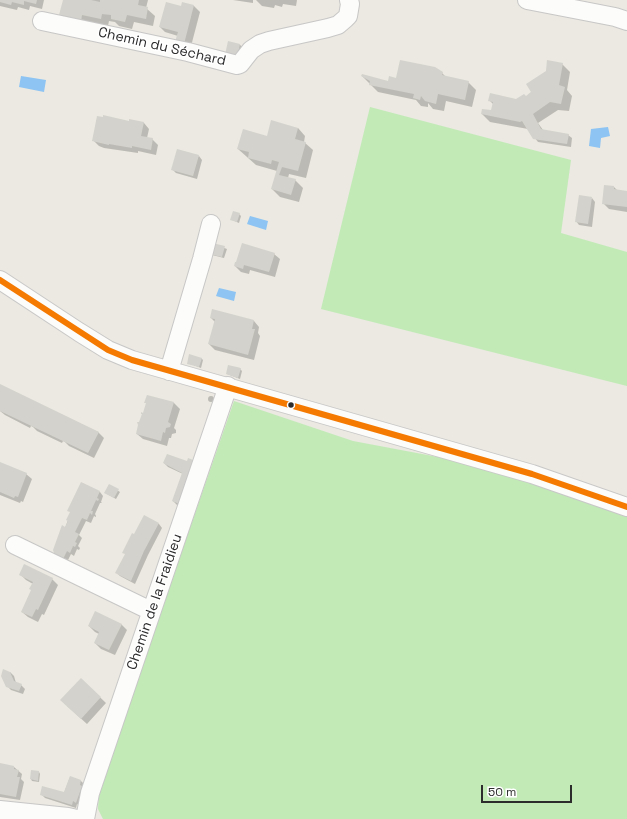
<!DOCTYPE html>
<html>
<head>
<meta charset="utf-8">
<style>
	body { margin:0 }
	#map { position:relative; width:627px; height:819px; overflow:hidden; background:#ebe9e1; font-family:"Space Grotesk",sans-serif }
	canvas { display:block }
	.scale { position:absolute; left:481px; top:785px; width:91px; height:18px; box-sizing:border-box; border:2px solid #2c2c2c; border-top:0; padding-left:5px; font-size:12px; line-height:14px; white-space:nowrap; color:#2c2c2c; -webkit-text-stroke:3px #fff; paint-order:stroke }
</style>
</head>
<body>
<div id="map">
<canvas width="627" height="819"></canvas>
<div class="scale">50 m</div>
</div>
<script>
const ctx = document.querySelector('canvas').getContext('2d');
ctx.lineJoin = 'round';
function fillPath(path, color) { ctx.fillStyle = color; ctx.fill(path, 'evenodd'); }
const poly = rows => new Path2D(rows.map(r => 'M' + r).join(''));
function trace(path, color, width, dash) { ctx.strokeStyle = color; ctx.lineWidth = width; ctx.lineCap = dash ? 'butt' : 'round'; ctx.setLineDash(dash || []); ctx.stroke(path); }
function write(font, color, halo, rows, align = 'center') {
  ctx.font = font + ' "Space Grotesk",sans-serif'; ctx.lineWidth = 3; ctx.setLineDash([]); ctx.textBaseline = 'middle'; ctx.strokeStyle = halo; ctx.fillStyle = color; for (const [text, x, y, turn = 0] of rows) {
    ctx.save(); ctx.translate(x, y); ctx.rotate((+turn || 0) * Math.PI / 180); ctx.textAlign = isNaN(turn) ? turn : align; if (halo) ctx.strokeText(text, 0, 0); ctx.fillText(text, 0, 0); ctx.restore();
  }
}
const green = poly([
	[370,107,571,160,561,233,627,252,627,386,321,309],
	[234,401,353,441,454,460,575,497,627,514,627,819,103,819,98,809,99,790]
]);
const water = poly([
	[21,76,46,80,44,92,19,87],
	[608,127,610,136,601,138,600,148,589,146,591,129],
	[250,216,268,221,266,230,247,224],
	[219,288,236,292,234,301,216,296]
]);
const shadow = poly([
	[0,0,44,0,42,9,30,6,29,10,18,7,17,10,0,6],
	[64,0,148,0,146,8,155,16,153,26,134,22,132,29,119,26,115,22,109,21,108,26,68,22,60,14],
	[233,0,253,0,253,3],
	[256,0,297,0,296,6,283,4,282,7,275,5,274,8,262,6],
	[183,3,194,6,200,12,190,50,178,36,165,32,160,27,182,7],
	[229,42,240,45,244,48,241,61],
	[562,64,570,72,567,90,572,96,569,111,558,110,538,123,543,130,568,135,572,138,571,147,538,142,528,129,490,122,482,114,492,111,493,104,489,100,516,100,526,97],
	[442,73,446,77,468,82,476,90,472,107,446,101,444,111,433,109,428,103,428,107,421,106,416,100,378,92,362,76,389,82,397,79],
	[130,123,144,123,149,129,147,138,152,139,158,145,156,155,138,151,138,153,104,148,99,146,93,140],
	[298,128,305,136,304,142,313,150,306,178,289,174,288,178,295,180,303,188,299,202,280,197,272,189,277,171,256,165,238,149,268,137],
	[199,156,202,160,197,179,176,173,173,170],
	[614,187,617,190,627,192,627,212,609,209,603,203],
	[592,198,595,202,592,227,579,225,576,221],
	[239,214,241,216,239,223,232,220],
	[213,244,227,249,224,258,212,255],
	[274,254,280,259,275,277,250,270,249,274,241,272,235,266],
	[211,318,254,321,259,327,258,333,260,336,254,360,215,350,209,344,215,322],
	[201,358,203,360,201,368,188,363],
	[240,369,242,371,240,379,227,374],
	[0,385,98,432,104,438,94,458,69,446,65,442,63,441,62,443,37,431,33,427,31,426,30,428,5,415,0,411],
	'208 399a3 3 0 1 1 6 0a3 3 0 1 1-6 0Z',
	[147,397,174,403,180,409,174,428,176,430,176,433,172,434,171,438,169,438,167,446,143,439,137,434,147,404,146,403],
	[187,462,186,508,177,505,173,501,183,474,168,467,164,463],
	[0,463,26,474,32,479,23,502,21,501,20,503,0,495],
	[82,483,100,492,103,496,101,502,102,503,100,503,95,514,96,516,96,517,94,516,91,523,86,521,79,535,82,538,78,546,80,548,79,550,77,549,74,556,71,554,66,564,57,560,65,528],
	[109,485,120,492,116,499,107,494],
	[144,517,159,524,162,528,148,555,135,584,120,576,117,573],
	[20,574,52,579,58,585,44,615,42,614,38,622,28,617,22,612,32,591,33,584,26,580],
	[121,624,127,630,115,655,101,649,95,643,99,634,95,632,89,626],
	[10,672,14,676,16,683,21,685,25,689,23,694,11,690,7,686],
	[81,679,106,703,87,724,67,706],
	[14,767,22,774,21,779,24,782,20,800,0,797,0,768],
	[39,772,40,774,39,782,32,781,31,779],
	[70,777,81,781,85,785,80,806,77,804,76,808,45,798,41,794,64,793]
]);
const building = poly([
	[0,0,37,0,36,4,24,1,24,5,12,2,11,5,0,2],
	[63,0,91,0,100,2,100,0,139,0,138,5,148,7,146,19,127,15,125,22,111,19,111,15,102,14,101,19,82,15,81,22,69,20,69,17,59,15],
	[166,2,181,6,182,2,194,5,184,44,175,42,178,32,159,27],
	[228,41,240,44,237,58,225,55],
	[400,60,435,67,443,72,442,75,469,81,465,100,438,94,436,104,425,101,421,96,420,100,413,98,414,94,369,85,370,81,361,76,362,74,388,81,389,76,396,78],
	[547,60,563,63,559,85,565,87,561,104,550,102,533,114,541,129,569,134,567,144,533,139,522,121,520,122,481,114,482,109,491,110,493,102,488,101,490,93,516,99,524,94,526,96,531,92,526,84,546,71],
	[103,115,129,121,129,119,144,122,141,136,153,138,151,150,132,146,132,148,109,144,109,145,92,141,97,116,103,117],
	[271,120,298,128,295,139,306,142,298,171,282,167,279,175,296,179,291,195,271,189,279,162,272,160,271,164,248,158,249,152,237,149,243,129,267,136],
	[177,149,199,155,193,176,171,170],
	[604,185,614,186,614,189,627,191,627,207,602,204],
	[579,195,592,197,588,224,575,222],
	[233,211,240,213,237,222,230,220],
	[212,243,225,246,222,257,209,254],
	[242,243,275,253,269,272,244,265,243,269,234,266,235,262,236,262],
	[212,309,254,320,252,329,255,329,248,355,208,344,215,319,210,318],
	[189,354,202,358,199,367,187,364],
	[228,365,241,368,238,378,226,374],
	[0,384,99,432,88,453,0,411],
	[147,395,174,402,168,422,171,424,170,427,166,428,165,433,163,432,161,441,136,434,138,425,137,422,139,422,142,414,141,414,141,412,143,413,146,403,144,403],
	[167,454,187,461,188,458,198,462,182,505,172,501,182,473,163,463],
	[0,462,27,473,18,497,15,496,14,498,0,492],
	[81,482,100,491,97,498,99,499,98,501,96,500,91,511,93,511,92,515,90,513,87,520,82,518,75,532,79,534,75,542,77,543,75,547,73,546,70,553,67,551,62,561,53,556,54,553,53,550,62,525,65,527,68,521,66,520,70,512,67,511],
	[109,484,119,489,114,498,104,493],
	[144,515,159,523,144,551,131,581,115,573,125,554,122,553,132,533,134,534],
	[24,564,53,578,38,610,36,609,32,617,21,612,31,590,29,589,33,582,19,575],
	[95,611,122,624,109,650,94,643,99,632,88,626],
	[3,669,10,672,14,681,22,684,19,691,6,687,1,676],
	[81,678,101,697,81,719,60,700],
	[0,763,14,766,14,769,19,770,17,777,20,777,16,797,0,794],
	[31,770,39,771,38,781,30,779],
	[70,776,81,780,80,785,82,786,76,803,73,801,72,805,40,795,42,786,64,792]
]);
const minor = poly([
	[527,0,615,17,627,21],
	[42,21,188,52,237,65,240,64,251,50,260,44,269,41,328,28,338,25,345,19,348,16,350,4,349,0],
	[0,280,79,332,108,350,132,360,532,474,627,507],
	[169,371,202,259,211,224],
	[15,545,151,611],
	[0,810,68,817,77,819],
	[85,819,90,793,228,386]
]);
const bus1 = poly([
	[0,280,108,350,132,360,532,474,627,507]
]);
const markers = [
	[291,405,3.5,"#2c2c2c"]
];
const streetNames = [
	["Chemin du Séchard",162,47,13],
	["Chemin de la Fraidieu",155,602,-71]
];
fillPath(green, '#c1eab7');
fillPath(water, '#8dc4f3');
fillPath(shadow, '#0003');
fillPath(building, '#d3d2cc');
trace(minor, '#c8c7c7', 20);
trace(minor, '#fcfcfa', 18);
trace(bus1, '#f47a02', 6);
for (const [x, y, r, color] of markers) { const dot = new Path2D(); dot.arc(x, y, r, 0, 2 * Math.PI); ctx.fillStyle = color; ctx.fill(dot); trace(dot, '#fff', 1.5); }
write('14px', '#2c2c2c', '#fff', streetNames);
</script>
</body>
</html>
